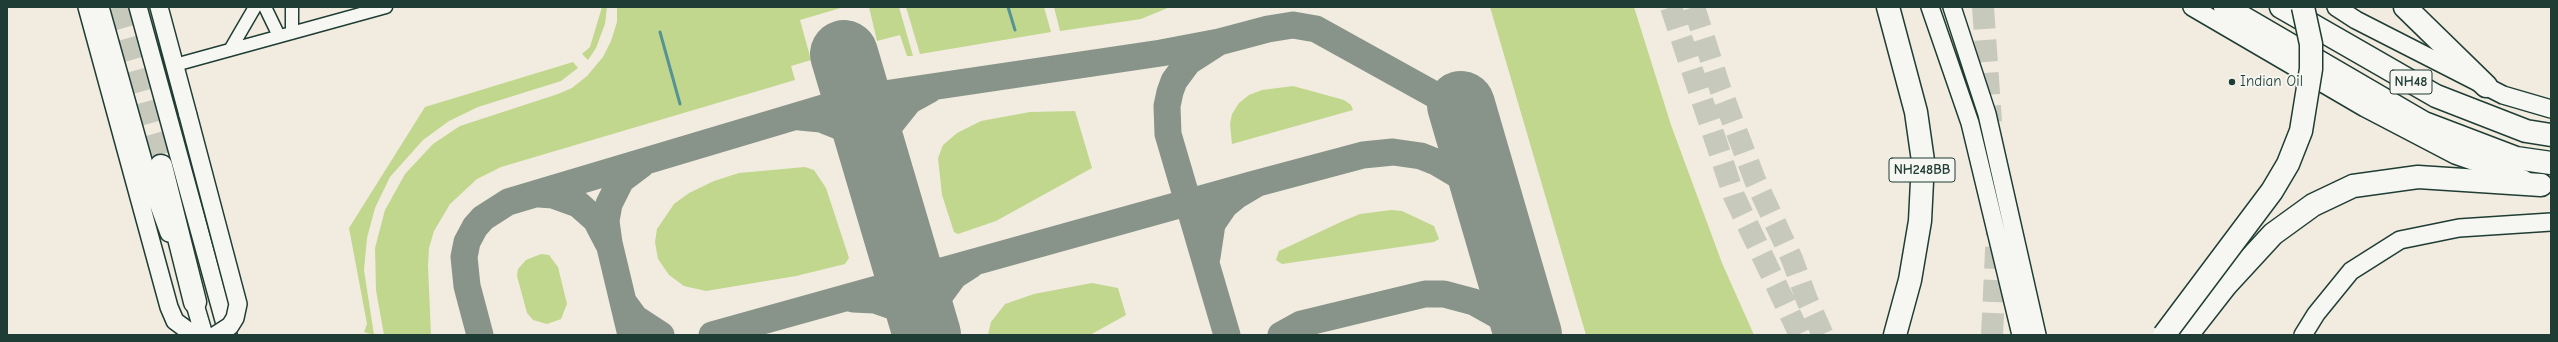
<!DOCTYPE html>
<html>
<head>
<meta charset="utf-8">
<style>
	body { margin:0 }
	#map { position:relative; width:2558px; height:342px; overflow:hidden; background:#f1ecdf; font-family:"Comic Neue",sans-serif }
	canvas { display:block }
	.frame { position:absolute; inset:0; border:8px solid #1f3d34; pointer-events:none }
</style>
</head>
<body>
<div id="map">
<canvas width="2558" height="342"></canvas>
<div class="frame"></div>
</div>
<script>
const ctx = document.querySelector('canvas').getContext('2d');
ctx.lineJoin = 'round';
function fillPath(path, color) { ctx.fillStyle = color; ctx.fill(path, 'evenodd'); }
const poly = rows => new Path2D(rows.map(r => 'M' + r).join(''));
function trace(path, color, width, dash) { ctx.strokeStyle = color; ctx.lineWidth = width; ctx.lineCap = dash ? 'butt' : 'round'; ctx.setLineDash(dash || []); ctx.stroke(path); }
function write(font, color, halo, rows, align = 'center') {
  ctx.font = font + ' "Comic Neue",sans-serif'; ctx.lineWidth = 3.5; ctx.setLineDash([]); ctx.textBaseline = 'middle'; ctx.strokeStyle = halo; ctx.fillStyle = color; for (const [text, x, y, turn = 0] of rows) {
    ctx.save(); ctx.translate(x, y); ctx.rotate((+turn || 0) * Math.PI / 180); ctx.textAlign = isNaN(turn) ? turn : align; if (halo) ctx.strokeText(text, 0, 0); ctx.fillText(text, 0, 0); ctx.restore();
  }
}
const green = poly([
	[602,7,607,7,605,24,596,48,588,60,582,54,590,47],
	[617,7,844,7,800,20,811,60,791,66,795,80,501,167,477,179,450,204,434,231,429,248,428,266,431,335,384,335,376,290,375,248,385,210,405,174,433,144,460,126,558,94,572,88,587,76,603,57,611,41,617,22],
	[869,7,899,7,913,56,907,56,900,35,877,41],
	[906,7,1044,7,1051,32,920,54],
	[1054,7,1170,7,1141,19,1060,31],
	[1490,7,1634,7,1671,125,1722,263,1754,335,1586,335],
	[573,62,578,68,561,81,478,107,449,121,423,140,390,177,375,208,367,238,364,270,374,335,364,332,367,324,349,228,425,107],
	[1293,86,1344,100,1351,105,1353,110,1232,144,1230,124,1232,114,1239,103,1249,95,1262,90],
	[1075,111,1092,168,996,221,958,234,954,232,942,195,938,158,943,145,957,133,981,121,1030,112],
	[805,167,814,170,826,188,849,258,845,264,796,276,706,291,684,286,669,275,658,259,655,242,657,229,674,204,689,193,714,181,739,173],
	[1391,210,1402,211,1434,226,1439,239,1434,242,1282,264,1276,260,1279,251,1343,221,1360,214],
	[541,254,549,255,558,267,567,304,561,319,547,324,533,320,527,313,517,276,518,269,526,260],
	[1092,283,1118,288,1126,315,1090,335,988,335,991,322,1005,304,1034,294]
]);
const stream = poly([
	[1008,7,1015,30],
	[660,32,680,104]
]);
const taxiway = poly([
	[800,117,821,119,846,129,866,148,879,171],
	[881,181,881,151,889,126,909,101,929,90],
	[539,194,553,195,578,204,596,220,608,243],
	[1207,257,1212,224,1225,205,1236,196,1258,183,1363,155,1393,152,1421,156,1436,162,1463,178,1491,208],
	[853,299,875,300,898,308,909,316,923,335],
	[624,303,635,318,661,335],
	[480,335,467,286,464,257,467,242,475,227,483,218,508,202,857,98,1161,53,1219,42],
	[631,335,609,243,606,221,609,204,621,180,641,165],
	[712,335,1258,183],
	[930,335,931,322,940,295,954,276,971,265],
	[1227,335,1168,134,1167,106,1170,92,1174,81,1188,62,1219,42,1268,29,1293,25,1316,29,1435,95,1457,115,1470,139],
	[1281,335,1301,324,1425,294,1444,294,1474,302,1499,316,1519,335]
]);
const runway = poly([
	[844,54,927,335],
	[1461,105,1528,335]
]);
const highwayTunnel = poly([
	[117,7,161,166],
	[1671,7,1734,196,1800,335],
	[1694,7,1720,88,1755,180,1792,259,1807,300,1823,335],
	[1983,7,1991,122],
	[1992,335,1998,209,1994,164]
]);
const street = poly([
	[265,7,279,36],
	[292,33,292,7],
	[230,50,255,7],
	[175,65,386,7]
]);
const secondary = poly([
	[87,7,169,307,175,321,194,335],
	[100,7,144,164,169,233],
	[138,7,228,335],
	[159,7,188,115],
	[1930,7,1970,123,2021,335],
	[1952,7,1987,114,2037,335],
	[2192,7,2365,108,2455,155,2524,179],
	[2336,7,2356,20,2503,95,2551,109],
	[191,291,204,335],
	[2303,335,2316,314,2351,271,2400,240,2459,228,2551,222]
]);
const highway = poly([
	[1888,7,1916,112,1923,161,1920,221,1910,280,1895,335],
	[2225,7,2424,123,2516,158,2551,163],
	[2281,7,2436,96,2526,131,2551,135],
	[2405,7,2486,86],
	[161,166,195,302],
	[2187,335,2226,285,2273,234,2313,205,2353,186,2418,177,2541,185]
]);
const secondaryBridge = poly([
	[188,115,238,304,235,318,230,326,216,335]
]);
const highwayBridge = poly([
	[2164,335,2272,191,2288,164,2301,131,2311,69,2311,44,2303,7]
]);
const markers = [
	[2232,82,4,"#1f3d34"]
];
const shields = [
	[2411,82,42],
	[1922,170,66]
];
const shieldNames = [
	["NH48",2411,82],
	["NH248BB",1922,170]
];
const poiNames = [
	["Indian Oil",2240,82]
];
fillPath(green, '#c1d78d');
trace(stream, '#579395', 3);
trace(taxiway, '#88948a', 27);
trace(runway, '#88948a', 68);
trace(highwayTunnel, '#c7c9bd', 22, [22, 11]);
trace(street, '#1f3d34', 15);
trace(secondary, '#1f3d34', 20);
trace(highway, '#1f3d34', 25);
trace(street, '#f6f6f2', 12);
trace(secondary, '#f6f6f2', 17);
trace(highway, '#f6f6f2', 22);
trace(secondaryBridge, '#1f3d34', 20, []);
trace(highwayBridge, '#1f3d34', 25, []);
trace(secondaryBridge, '#f6f6f2', 17);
trace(highwayBridge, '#f6f6f2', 22);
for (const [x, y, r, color] of markers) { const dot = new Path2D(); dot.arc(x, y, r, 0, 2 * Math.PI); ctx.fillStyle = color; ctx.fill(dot); trace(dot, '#f6f6f2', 1.5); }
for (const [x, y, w] of shields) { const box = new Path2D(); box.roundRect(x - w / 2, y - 12, w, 24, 3); ctx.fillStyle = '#f6f6f2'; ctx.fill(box); trace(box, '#1f3d34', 1); }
write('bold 14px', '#1f3d34', null, shieldNames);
write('15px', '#1f3d34', '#f6f6f2', poiNames, 'left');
</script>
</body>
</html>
